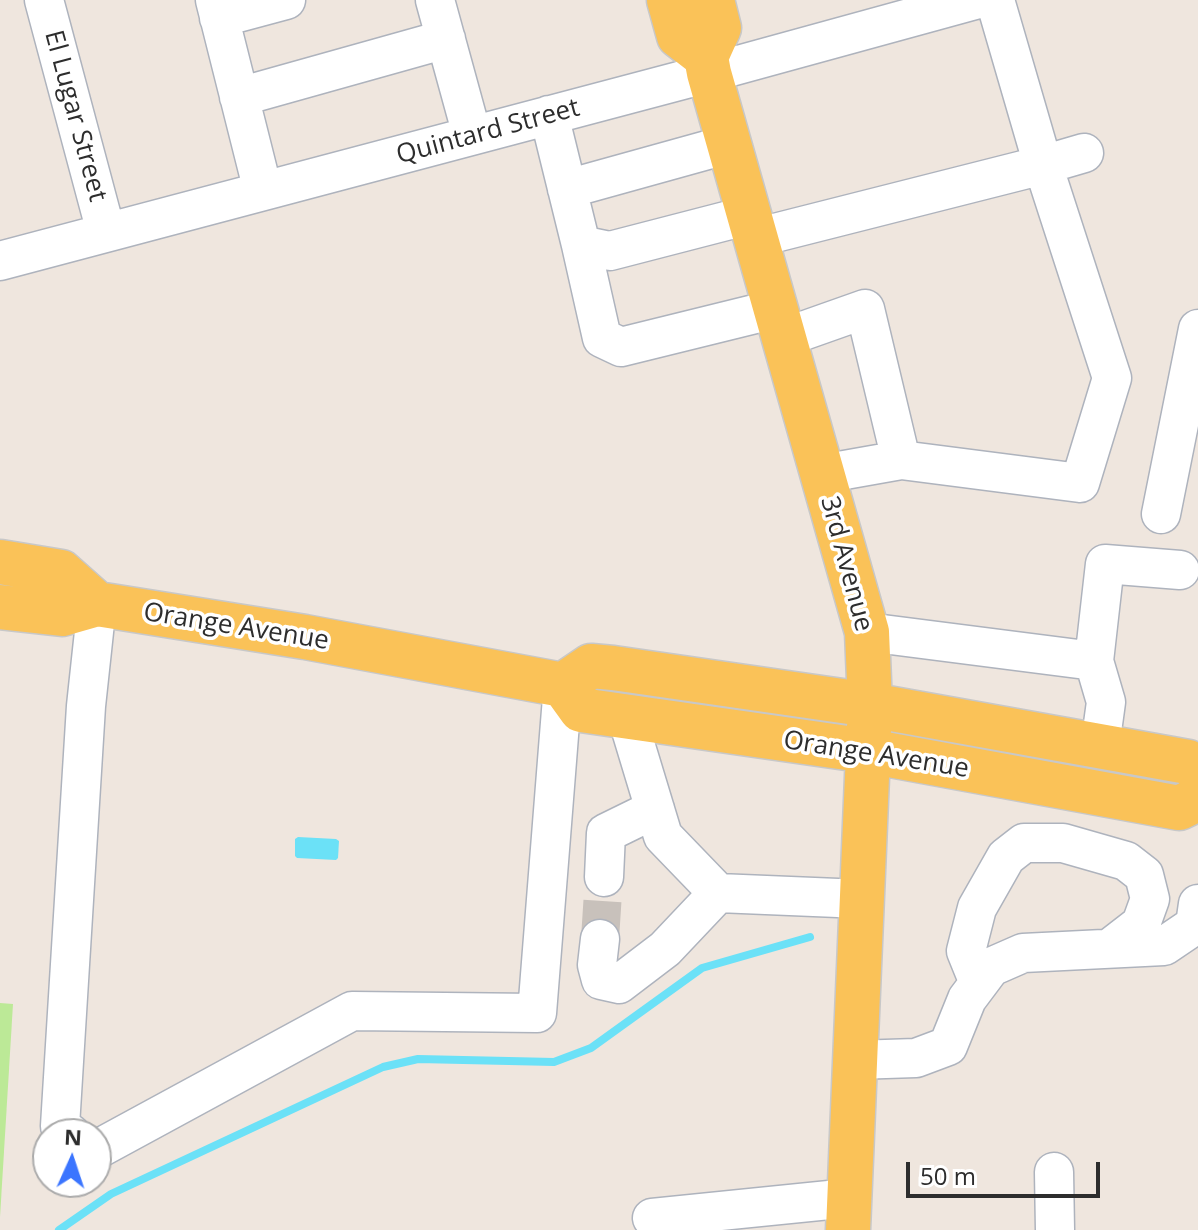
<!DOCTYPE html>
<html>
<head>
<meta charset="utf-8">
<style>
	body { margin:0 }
	#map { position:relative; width:1198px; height:1230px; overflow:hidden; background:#efe6de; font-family:"Open Sans",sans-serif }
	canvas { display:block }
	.north { position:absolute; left:32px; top:1118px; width:80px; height:80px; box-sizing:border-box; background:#fff; border:2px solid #ababab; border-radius:50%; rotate:3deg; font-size:22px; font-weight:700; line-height:32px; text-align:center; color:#2d2d2d }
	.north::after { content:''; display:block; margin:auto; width:28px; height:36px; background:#3b75ff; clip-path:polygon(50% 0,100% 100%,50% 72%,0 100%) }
	.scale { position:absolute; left:906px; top:1162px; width:194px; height:36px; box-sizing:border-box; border:4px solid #2d2d2d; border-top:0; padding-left:10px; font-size:24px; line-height:28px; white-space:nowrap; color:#2d2d2d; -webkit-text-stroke:6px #fff; paint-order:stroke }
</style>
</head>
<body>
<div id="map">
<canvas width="1198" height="1230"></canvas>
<div class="north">N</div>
<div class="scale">50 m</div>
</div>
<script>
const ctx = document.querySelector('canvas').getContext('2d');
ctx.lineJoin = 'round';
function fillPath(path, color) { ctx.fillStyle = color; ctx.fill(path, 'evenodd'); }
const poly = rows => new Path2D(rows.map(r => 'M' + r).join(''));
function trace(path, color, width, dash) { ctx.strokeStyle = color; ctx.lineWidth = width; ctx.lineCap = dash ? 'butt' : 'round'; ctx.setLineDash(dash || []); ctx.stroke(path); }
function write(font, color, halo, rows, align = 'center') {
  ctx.font = font + ' "Open Sans",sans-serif'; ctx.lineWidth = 7; ctx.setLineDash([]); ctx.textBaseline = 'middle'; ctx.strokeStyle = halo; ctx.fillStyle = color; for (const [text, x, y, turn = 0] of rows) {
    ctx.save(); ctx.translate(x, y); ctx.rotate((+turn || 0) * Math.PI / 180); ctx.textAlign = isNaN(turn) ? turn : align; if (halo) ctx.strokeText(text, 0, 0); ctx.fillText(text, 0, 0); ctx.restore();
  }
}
const green = poly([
	[0,1003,13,1004,0,1217]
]);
const water = poly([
	[298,837,336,839,339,841,338,858,336,860,297,858,295,856,295,839]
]);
const stream = poly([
	[59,1230,111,1194,383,1067,418,1059,554,1062,591,1048,702,968,810,937]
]);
const minorTunnel = poly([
	[600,939,604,877]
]);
const minor = poly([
	[44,0,106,232],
	[215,0,263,191],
	[435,0,472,135],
	[219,18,286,0],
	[239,97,446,39],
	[549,115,581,245,610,251,749,215],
	[567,189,729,144],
	[755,238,1043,165,995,0],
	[581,245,602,338,621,347,775,309],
	[0,261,709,73,975,0],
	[783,338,865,309,901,460],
	[822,474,901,460,1080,483,1112,378,1043,165,1084,153],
	[1161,514,1198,329],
	[867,632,1094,661,1105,564,1180,570],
	[1094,661,1106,702,1100,746],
	[627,717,663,836,718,893,862,899],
	[604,877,606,833,655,809],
	[600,939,597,965,601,980,619,984,665,949,718,893],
	[979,983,966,951,977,908,1006,857,1024,843,1063,843,1126,861,1144,875,1150,899,1141,924,1110,948],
	[855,1060,916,1058,948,1046,967,999,991,967,1023,953,1164,946,1195,925,1198,904],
	[71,1134,60,1126,86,706,97,604],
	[96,1150,352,1011,537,1013,563,685],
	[1054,1172,1055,1230],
	[652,1218,849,1198]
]);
const major = poly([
	[669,0,679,36,706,57],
	[712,0,719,28,706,57,709,73,867,632,870,705,848,1230],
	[0,562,61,572,97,604],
	[0,607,62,614,97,604,305,637,563,685,591,666,613,668,870,705,1188,762,1198,770],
	[563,685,581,710,868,751,1179,808,1198,799]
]);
const streetNames = [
	["El Lugar Street",75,116,75],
	["Quintard Street",488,132,-15],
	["3rd Avenue",846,564,75],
	["Orange Avenue",236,627,9],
	["Orange Avenue",876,755,9]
];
fillPath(green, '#bce997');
fillPath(water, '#6be1f7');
trace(stream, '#6be1f7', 8);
trace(minorTunnel, '#c8c1bb', 38, [38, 19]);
trace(minor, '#aeb3bd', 41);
trace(major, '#c8c8c8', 47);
trace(minor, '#fff', 38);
trace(major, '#fac258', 44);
write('26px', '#2d2d2d', '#fff', streetNames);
</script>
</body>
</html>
